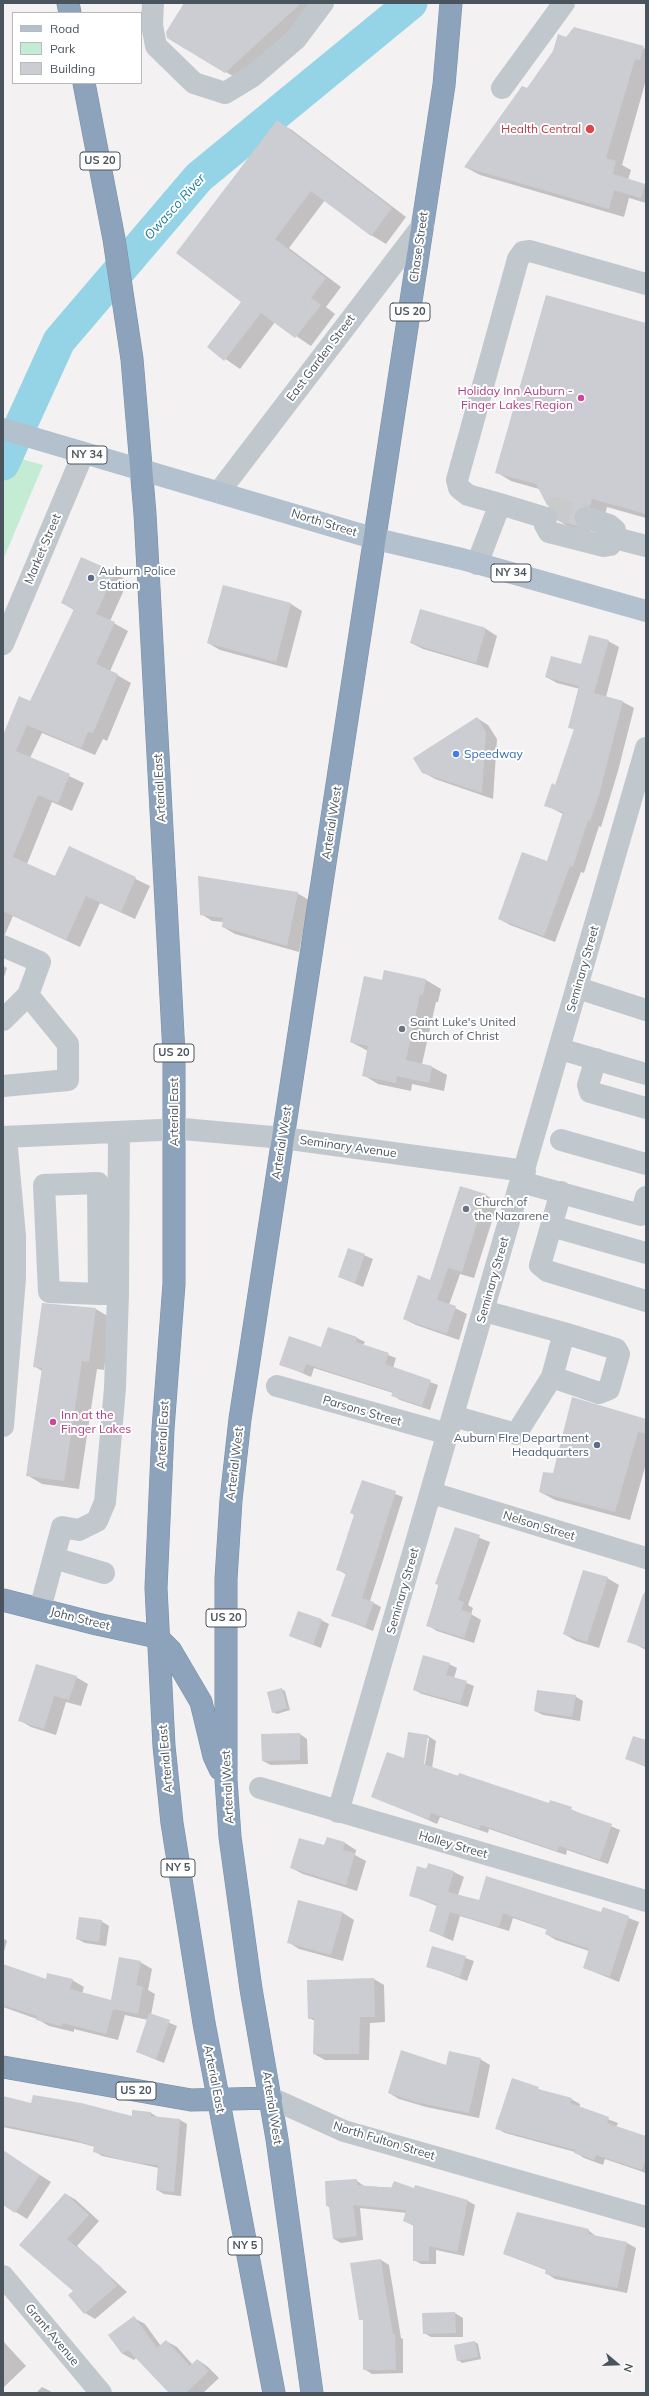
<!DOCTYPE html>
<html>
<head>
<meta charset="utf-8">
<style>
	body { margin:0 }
	#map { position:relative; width:649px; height:2396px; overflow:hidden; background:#f3f1f1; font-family:Mulish,sans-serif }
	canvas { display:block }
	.frame { position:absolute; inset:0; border:4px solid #4a545d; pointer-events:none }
	.legend { position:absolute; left:12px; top:12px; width:130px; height:72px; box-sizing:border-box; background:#fff; border:1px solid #b7bbbe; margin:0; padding:5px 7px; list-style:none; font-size:12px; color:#4a545d }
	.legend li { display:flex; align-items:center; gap:8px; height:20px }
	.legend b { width:20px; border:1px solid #b7bbbe }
	.north { position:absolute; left:597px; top:2344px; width:40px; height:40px; -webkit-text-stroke:3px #fff; paint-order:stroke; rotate:109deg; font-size:11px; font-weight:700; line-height:16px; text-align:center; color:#4a545d }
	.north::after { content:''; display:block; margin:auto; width:14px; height:18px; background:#4a545d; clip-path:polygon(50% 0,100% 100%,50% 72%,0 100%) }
</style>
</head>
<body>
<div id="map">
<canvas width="649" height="2396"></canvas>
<div class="frame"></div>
<ul class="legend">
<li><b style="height:5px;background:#b3c0cd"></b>Road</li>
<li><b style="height:11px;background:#c4ecd4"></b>Park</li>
<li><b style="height:11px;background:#cbcdd3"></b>Building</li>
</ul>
<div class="north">N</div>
</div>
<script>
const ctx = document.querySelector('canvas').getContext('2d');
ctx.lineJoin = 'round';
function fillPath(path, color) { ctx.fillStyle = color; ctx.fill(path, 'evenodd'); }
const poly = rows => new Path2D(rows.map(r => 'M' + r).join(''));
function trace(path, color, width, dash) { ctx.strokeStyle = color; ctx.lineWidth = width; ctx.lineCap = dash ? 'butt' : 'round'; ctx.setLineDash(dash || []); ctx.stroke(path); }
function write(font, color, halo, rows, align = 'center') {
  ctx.font = font + ' Mulish,sans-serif'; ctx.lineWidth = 4; ctx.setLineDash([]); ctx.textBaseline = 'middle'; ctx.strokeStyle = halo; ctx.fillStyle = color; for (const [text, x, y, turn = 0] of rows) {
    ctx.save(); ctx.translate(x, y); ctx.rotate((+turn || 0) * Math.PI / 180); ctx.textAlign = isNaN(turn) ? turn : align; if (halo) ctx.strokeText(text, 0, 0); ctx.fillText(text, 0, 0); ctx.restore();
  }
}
const green = poly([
	[3,454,43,465,3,560]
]);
const shadow = poly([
	[185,3,318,3,241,81,226,72],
	[575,28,646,49,646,80,622,165,631,170,628,180,646,185,646,203,629,198,624,217,480,175,465,167],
	[277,122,292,130,406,217,386,244,371,235,325,200,289,248,341,287,326,307,335,314,311,346,275,322,240,369,208,347,242,302],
	[646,324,646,518,607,507,605,514,590,530,592,534,574,530,559,521,559,513,539,489,511,481,496,472],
	[114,573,128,581,110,621,128,631,110,671,131,683,107,741,103,739,95,755,42,733,30,758,84,783,72,811,52,802,27,864,56,877,70,847,150,886,135,919,100,903,80,947,13,916,3,939,3,737,31,702,74,610,62,603],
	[224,586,291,604,302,611,287,668,220,650,208,643],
	[421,610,486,629,497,636,488,668,423,649,411,643],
	[608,641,619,647,606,697,623,702,634,708,618,771,601,827,599,826,584,873,581,872,555,942,510,925,499,919,548,863,563,814,545,805,556,786,575,730,569,727,580,689,557,683,546,677,581,665],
	[477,718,488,725,497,739,493,799,435,779,423,772],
	[297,893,309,900,299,952,235,934,223,927,224,922,212,921,201,914],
	[3,966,7,968,3,980],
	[426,980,441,989,438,1002,436,1002,422,1064,432,1067,447,1075,444,1091,412,1084,411,1091,378,1084,363,1075,368,1051,351,1042,383,981],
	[461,1188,486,1195,498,1202,474,1278,460,1274,449,1305,467,1314,459,1340,416,1325,404,1319,431,1281],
	[349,1249,373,1259,363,1287,339,1277],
	[43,1304,96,1309,111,1318,104,1370,97,1369,79,1489,42,1484,27,1475,42,1371,34,1366],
	[329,1328,357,1338,365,1342,363,1345,396,1358,393,1368,438,1385,430,1410,400,1400,392,1395,393,1393,314,1368,311,1377,281,1364,322,1349],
	[646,1420,646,1464,630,1520,555,1500,540,1492,554,1474],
	[362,1481,403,1497,370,1601,381,1607,373,1631,333,1615,347,1575,337,1569,355,1515],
	[455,1528,490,1542,468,1605,473,1608,471,1614,481,1620,474,1643,437,1631,427,1625],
	[607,1578,619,1585,599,1648,576,1641,564,1634],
	[646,1588,646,1650,629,1641],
	[321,1620,329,1624,321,1648,290,1636],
	[449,1664,457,1668,454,1678,474,1686,468,1707,422,1694,414,1690],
	[76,1677,88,1684,81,1706,66,1702,56,1735,31,1727,19,1720],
	[282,1689,285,1691,290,1710,277,1714,273,1712],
	[575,1696,583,1701,580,1721,543,1715,535,1711],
	[409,1733,428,1736,436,1741,432,1768,550,1804,551,1801,620,1830,608,1864,567,1850,566,1855,489,1829,488,1833,440,1817,437,1824,373,1796,405,1759],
	[427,1738,429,1738,424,1770,422,1769],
	[300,1734,307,1739,308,1764,271,1765,263,1761],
	[646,1741,646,1767,627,1759],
	[328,1838,345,1843,356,1850,355,1855,366,1861,357,1891,303,1874,291,1868,325,1846],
	[429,1864,454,1872,464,1877,458,1895,480,1902,602,1913,603,1908,639,1922,619,1982,584,1968,589,1951,556,1940,546,1934,548,1930,513,1918,509,1931,460,1916,453,1941,430,1931,437,1906,410,1895],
	[343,1913,354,1920,343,1961,299,1949,288,1942],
	[101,1921,109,1926,106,1946,85,1943,77,1939],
	[3,1938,7,1941,3,1955],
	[433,1947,474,1961,467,1981,427,1966],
	[140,1962,152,1969,148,1990,155,1994,151,2015,177,2026,164,2063,137,2052,148,2020,125,2015,118,2040,74,2029,74,2032,49,2026,37,2019,3,2007,3,1965,46,1980,72,1980,84,1987,82,1994,112,2001],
	[374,1979,384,1985,385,2022,370,2023,369,2060,325,2060,314,2054,315,2021,309,2018],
	[480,2059,490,2065,479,2118,426,2107,399,2099,389,2093,447,2066],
	[512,2079,548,2093,571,2099,580,2104,579,2108,618,2123,616,2127,646,2137,646,2173,605,2159,603,2165,584,2158,575,2152,505,2133,496,2128],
	[3,2097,32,2105,132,2117,151,2113,159,2118,180,2120,187,2124,181,2196,164,2194,157,2190,159,2168,102,2156,94,2151,95,2147,81,2143,3,2127],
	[12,2157,51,2182,27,2219,3,2204,3,2170],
	[356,2180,364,2186,415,2189,468,2201,475,2205,464,2256,436,2250,436,2264,421,2264,414,2260,414,2226,404,2221,407,2213,360,2208,363,2240,341,2243,334,2239,331,2208,327,2206],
	[66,2194,76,2200,99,2221,77,2246,127,2292,95,2319,85,2313,75,2291,20,2245],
	[588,2230,597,2237,627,2243,636,2248,627,2293,555,2279,546,2273,546,2270,504,2254],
	[381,2260,389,2265,401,2338,403,2339,403,2373,372,2374,364,2369,364,2321,360,2319,351,2264],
	[455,2313,463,2318,463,2337,431,2337,424,2333,424,2314],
	[134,2318,145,2324,161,2346,166,2341,177,2347,193,2365,198,2360,208,2367,219,2378,203,2393,170,2393,137,2357,134,2360,123,2354,109,2335],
	[3,2341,26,2366,3,2388],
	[475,2342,478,2344,481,2359,462,2363,458,2360],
	[42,2387,50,2391,52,2393,36,2393]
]);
const river = poly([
	[3,464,59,341,199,177,411,3]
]);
const building = poly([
	[184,3,301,3,225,73,167,38,166,32],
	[574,27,644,46,640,60,635,59,606,158,616,161,613,174,645,184,641,198,614,190,609,209,464,167,522,86,527,88,553,51,558,34,566,37],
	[277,120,392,208,371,236,311,191,275,239,326,278,311,298,321,305,295,338,261,313,224,361,207,347,241,302,176,253],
	[546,295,646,323,646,514,592,499,590,506,579,509,575,514,575,520,578,526,558,521,558,514,554,509,547,505,536,484,495,473],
	[81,557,115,572,96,614,115,622,96,664,118,674,93,733,88,732,81,748,27,725,16,751,70,774,58,803,38,795,13,857,55,876,69,846,136,877,121,912,86,896,66,940,3,911,3,735,19,696,30,701,74,609,61,603],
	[223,585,291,603,276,662,207,643],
	[420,609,486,628,476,663,410,643],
	[589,635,609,640,594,693,623,701,599,795,590,821,588,820,573,867,570,866,544,936,498,919,522,852,547,861,563,812,544,806,552,783,555,785,574,729,568,728,579,686,545,677,551,656,581,664],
	[477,717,486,732,482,793,422,773,413,758],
	[198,876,298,892,287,946,222,927,223,918,200,915],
	[384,970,426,979,423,995,420,994,406,1060,432,1066,429,1083,397,1076,396,1083,362,1076,368,1046,350,1042,364,976,382,980],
	[460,1186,486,1194,462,1272,448,1268,437,1300,456,1306,447,1334,403,1319,418,1275,430,1280],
	[348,1248,365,1254,355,1283,338,1277],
	[42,1303,96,1308,89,1362,82,1361,64,1481,26,1476,42,1368,33,1367],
	[328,1327,357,1337,356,1342,389,1353,385,1364,431,1380,422,1406,391,1396,393,1392,306,1364,303,1373,279,1365,289,1336,321,1347],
	[572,1397,646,1419,646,1434,638,1432,615,1512,539,1492,543,1472,553,1473],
	[362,1480,396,1491,362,1598,374,1602,365,1627,331,1616,346,1573,336,1570,354,1515,350,1513],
	[455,1527,480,1535,458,1600,464,1602,461,1610,472,1613,464,1638,426,1626,439,1585,435,1584],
	[583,1570,608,1577,587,1642,563,1634],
	[643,1594,646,1594,646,1648,627,1642],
	[298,1611,322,1619,313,1645,289,1636],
	[423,1655,450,1663,446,1675,467,1681,460,1703,413,1690],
	[36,1664,77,1676,69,1700,54,1696,44,1729,18,1721],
	[282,1688,287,1708,272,1713,267,1692],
	[537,1690,576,1695,572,1717,534,1711],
	[408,1732,428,1735,424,1764,458,1776,459,1773,549,1803,550,1800,572,1807,571,1810,612,1824,600,1860,559,1846,557,1851,481,1825,479,1829,431,1813,429,1820,371,1797,387,1752,404,1758],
	[300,1733,300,1760,262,1761,261,1734],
	[633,1736,646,1740,646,1766,625,1759],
	[327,1837,345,1842,343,1850,355,1853,346,1885,290,1868,299,1838,324,1845],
	[428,1863,454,1871,448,1892,479,1900,486,1876,601,1912,603,1907,629,1916,610,1977,583,1968,589,1949,545,1934,547,1929,503,1913,499,1927,450,1912,443,1936,429,1931,437,1904,409,1896,417,1866,427,1869],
	[298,1900,343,1912,331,1955,287,1943],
	[79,1917,102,1920,99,1942,76,1939],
	[432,1946,466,1956,460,1977,426,1967],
	[119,1957,141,1961,136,1985,143,1987,138,2014,113,2009,106,2034,63,2023,62,2026,36,2020,37,2016,3,2005,3,1964,46,1979,47,1973,73,1979,70,1989,111,2000],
	[374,1978,375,2017,360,2017,359,2054,313,2054,314,2018,308,2019,307,1980],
	[149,2013,170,2020,156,2059,136,2052],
	[401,2050,446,2065,449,2051,481,2058,469,2113,415,2102,388,2093],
	[512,2078,539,2087,538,2089,572,2098,570,2103,609,2117,607,2123,646,2136,646,2158,642,2170,596,2155,594,2160,574,2153,575,2150,495,2129],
	[33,2095,81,2103,132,2116,132,2110,151,2112,151,2116,180,2119,174,2192,156,2190,158,2165,130,2162,93,2152,94,2146,72,2139,3,2125,3,2096,31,2103],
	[3,2150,40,2175,15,2213,3,2205],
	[357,2179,357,2185,391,2188,394,2181,414,2188,415,2185,468,2200,457,2252,429,2246,429,2261,413,2261,413,2225,403,2221,406,2210,353,2205,357,2236,333,2239,329,2206,326,2206,325,2181],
	[65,2193,89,2215,67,2239,101,2267,117,2286,84,2314,68,2295,73,2291,19,2245],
	[517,2212,589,2229,588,2234,627,2242,617,2288,545,2274,546,2269,503,2254],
	[381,2259,385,2288,393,2334,395,2334,396,2370,363,2370,363,2320,359,2320,350,2263],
	[455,2312,456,2333,423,2334,422,2313],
	[134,2316,157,2348,166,2340,190,2366,197,2359,209,2371,186,2393,169,2393,128,2350,122,2354,108,2335],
	[475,2341,478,2357,457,2361,454,2345]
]);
const minorTunnel = poly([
	[550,510,555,508,587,518]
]);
const minor = poly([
	[153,3,152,25,156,46,194,83,225,93,253,76,296,39,323,3],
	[502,88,564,3],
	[219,492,423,225],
	[500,504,546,518,545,525,549,532,604,546,610,545,615,538,615,530,609,525,587,518],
	[615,538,646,546],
	[477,564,500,504,468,495,459,488,457,480,518,259,523,252,530,251,646,284],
	[3,644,83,454],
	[3,946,40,962,28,995],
	[578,988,646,1010],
	[3,1020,28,995,68,1044,68,1080,3,1086],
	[560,1049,646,1074],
	[596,1059,588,1085,590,1092,646,1108],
	[3,1137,183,1129,283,1138,525,1171],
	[561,1140,646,1164],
	[521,1182,641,1215,646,1197],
	[561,1192,540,1265,547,1271,646,1301],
	[551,1226,646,1253],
	[99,1294,98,1183,44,1185,49,1292,99,1294,118,1294],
	[484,1311,564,1333,616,1349,619,1354,609,1389,599,1393,552,1377,564,1333],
	[277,1386,448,1434],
	[453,1416,516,1434,552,1377],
	[3,1426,15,1278,15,1236,6,1137],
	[432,1493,646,1558],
	[54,1558,104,1573],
	[40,1609,62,1527,79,1530,97,1521,105,1502,115,1388,118,1294,119,1132],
	[260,1788,646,1901],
	[338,1812,646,748],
	[271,2098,344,2131,646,2217],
	[3,2276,101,2393]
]);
const major = poly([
	[3,429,376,539,462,559,646,611]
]);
const highway = poly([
	[68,3,70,13],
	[84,83,114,239,132,359,145,514,168,940,174,1054,174,1284,163,1429,156,1588,164,1746,172,1823,204,2023,274,2393],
	[3,1600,97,1624,157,1637],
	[157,1637,171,1651,201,1702,214,1756,220,1769],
	[3,2067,191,2100,271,2098],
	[312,2393,277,2139,251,1989,230,1837,226,1780,226,1579,231,1500,240,1419,444,85,451,3]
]);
const markers = [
	[590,129,5,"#e0444e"],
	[581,398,4,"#d1479c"],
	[91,578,4,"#5c6f8a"],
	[456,754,4,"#3f7fe0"],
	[402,1029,4,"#6b7280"],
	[466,1209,4,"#6b7280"],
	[53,1422,4,"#d1479c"],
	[597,1445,4,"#5c6f8a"]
];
const shields = [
	[100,161,40],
	[410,312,40],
	[87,455,40],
	[511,573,40],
	[174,1053,40],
	[226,1618,40],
	[178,1868,34],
	[136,2091,40],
	[245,2246,34]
];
const shieldNames = [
	["US 20",100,161],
	["US 20",410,312],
	["NY 34",87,455],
	["NY 34",511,573],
	["US 20",174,1053],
	["US 20",226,1618],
	["NY 5",178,1868],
	["US 20",136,2091],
	["NY 5",245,2246]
];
const healthNames = [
	["Health Central",581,129]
];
const streetNames = [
	["Chase Street",419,247,-82],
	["East Garden Street",321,358,-53],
	["North Street",324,523,17],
	["Market Street",43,549,-67],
	["Arterial East",160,788,-93],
	["Arterial West",332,823,-81],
	["Seminary Street",583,969,-74],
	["Arterial East",174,1112,-90],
	["Arterial West",282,1143,-81],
	["Seminary Avenue",348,1147,8],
	["Seminary Street",493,1280,-74],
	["Parsons Street",362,1411,16],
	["Arterial East",163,1435,-87],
	["Arterial West",235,1464,-83],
	["Nelson Street",539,1526,17],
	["Seminary Street",403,1591,-74],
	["John Street",80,1619,14],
	["Arterial East",166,1759,-95],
	["Arterial West",228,1787,-93],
	["Holley Street",453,1845,16],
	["Arterial East",214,2079,79],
	["Arterial West",272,2108,81],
	["North Fulton Street",384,2141,17],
	["Grant Avenue",52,2335,50]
];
const hotelNames = [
	["Holiday Inn Auburn -",573,391],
	["Finger Lakes Region",573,405],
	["Inn at the",61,1415,"left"],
	["Finger Lakes",61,1429,"left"]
];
const serviceNames = [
	["Auburn Police",99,571],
	["Station",99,585],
	["Auburn FIre Department",589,1438,"right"],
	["Headquarters",589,1452,"right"]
];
const shopNames = [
	["Speedway",464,754]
];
const worshipNames = [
	["Saint Luke's United",410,1022],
	["Church of Christ",410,1036],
	["Church of",474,1202],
	["the Nazarene",474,1216]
];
const waterNames = [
	["Owasco River",175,207,-48]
];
fillPath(green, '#c4ecd4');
fillPath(shadow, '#0003');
trace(river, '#94d4e6', 33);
fillPath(building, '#cbcdd3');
trace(minorTunnel, '#c9cacc', 22, [22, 11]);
trace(highway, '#788ea7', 23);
trace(minor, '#c0c8ce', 22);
trace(major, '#b3c0cd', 22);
trace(highway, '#8da3bb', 22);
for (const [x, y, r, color] of markers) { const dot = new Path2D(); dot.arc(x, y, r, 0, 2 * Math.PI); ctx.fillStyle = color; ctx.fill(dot); trace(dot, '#fff', 1.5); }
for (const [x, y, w] of shields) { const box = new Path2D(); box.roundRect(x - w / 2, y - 9, w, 18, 3); ctx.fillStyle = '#fff'; ctx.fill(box); trace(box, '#4a545d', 1); }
write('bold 11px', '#4a545d', null, shieldNames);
write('12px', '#be3a42', '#fff', healthNames, 'right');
write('12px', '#4a545d', '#fff', streetNames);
write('12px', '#b23c85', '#fff', hotelNames, 'right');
write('12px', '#4e5e75', '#fff', serviceNames, 'left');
write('12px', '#366cbe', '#fff', shopNames, 'left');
write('12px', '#5b616d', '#fff', worshipNames, 'left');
write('italic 13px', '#187d9b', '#fff', waterNames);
</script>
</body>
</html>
